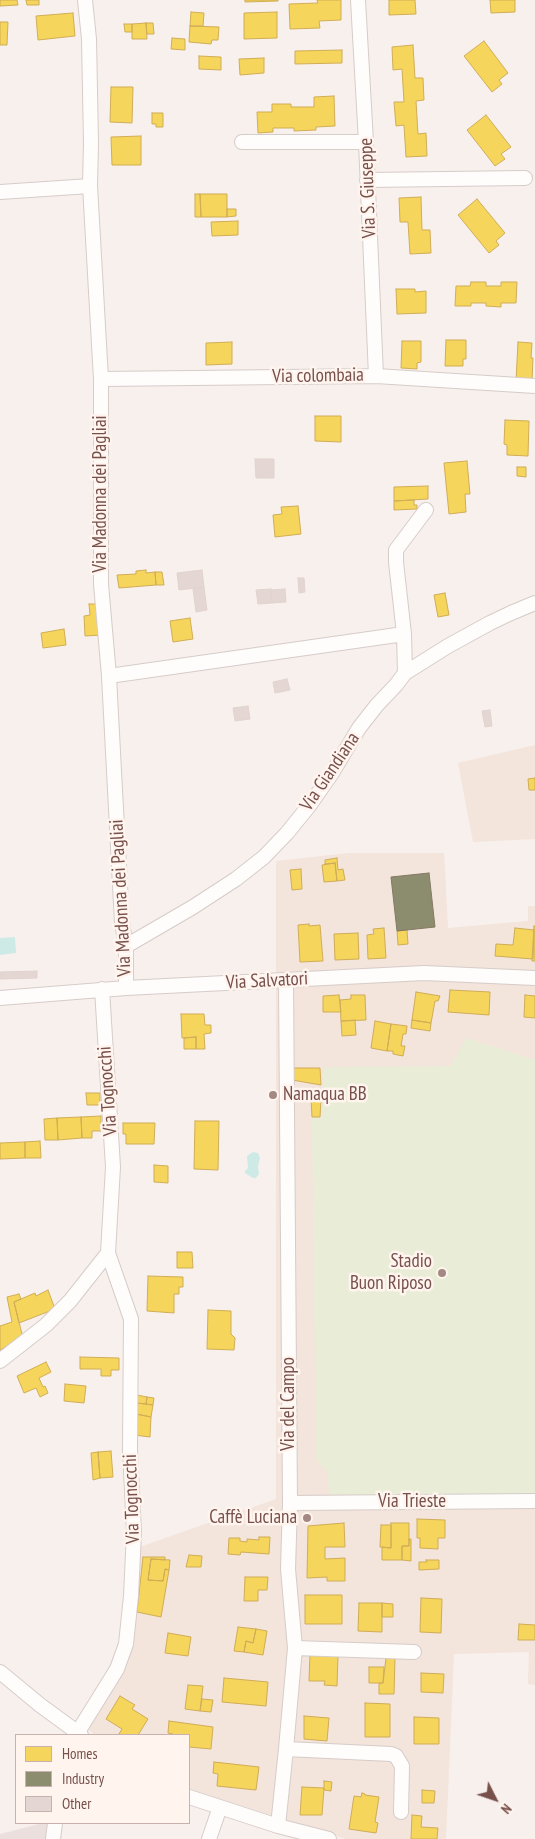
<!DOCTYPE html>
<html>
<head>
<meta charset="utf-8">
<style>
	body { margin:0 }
	#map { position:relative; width:535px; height:1839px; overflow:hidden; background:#f8f0ec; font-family:"PT Sans Narrow",sans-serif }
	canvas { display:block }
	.legend { position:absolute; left:15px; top:1734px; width:175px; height:90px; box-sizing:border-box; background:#fff4ee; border:1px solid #c9b2ad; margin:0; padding:6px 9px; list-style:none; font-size:15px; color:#77504b }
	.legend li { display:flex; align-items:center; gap:10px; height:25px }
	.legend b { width:25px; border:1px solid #c9b2ad }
	.north { position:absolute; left:470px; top:1774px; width:50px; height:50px; -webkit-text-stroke:4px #fff4ee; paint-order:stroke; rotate:131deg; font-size:14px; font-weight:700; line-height:20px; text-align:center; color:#77504b }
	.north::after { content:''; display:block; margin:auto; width:18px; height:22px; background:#77504b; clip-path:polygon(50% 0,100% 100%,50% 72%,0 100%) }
</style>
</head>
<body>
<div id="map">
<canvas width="535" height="1839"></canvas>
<ul class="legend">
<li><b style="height:14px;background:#f6d55c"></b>Homes</li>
<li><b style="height:14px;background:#8c8c6e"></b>Industry</li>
<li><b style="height:14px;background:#e4d7d3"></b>Other</li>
</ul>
<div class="north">N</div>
</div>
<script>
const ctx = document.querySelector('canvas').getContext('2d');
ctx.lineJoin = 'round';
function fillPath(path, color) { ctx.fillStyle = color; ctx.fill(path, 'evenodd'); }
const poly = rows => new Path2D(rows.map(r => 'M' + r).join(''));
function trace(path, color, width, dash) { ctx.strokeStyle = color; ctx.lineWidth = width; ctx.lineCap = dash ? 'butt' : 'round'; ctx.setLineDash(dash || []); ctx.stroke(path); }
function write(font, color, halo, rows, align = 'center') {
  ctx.font = font + ' "PT Sans Narrow",sans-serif'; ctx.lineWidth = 5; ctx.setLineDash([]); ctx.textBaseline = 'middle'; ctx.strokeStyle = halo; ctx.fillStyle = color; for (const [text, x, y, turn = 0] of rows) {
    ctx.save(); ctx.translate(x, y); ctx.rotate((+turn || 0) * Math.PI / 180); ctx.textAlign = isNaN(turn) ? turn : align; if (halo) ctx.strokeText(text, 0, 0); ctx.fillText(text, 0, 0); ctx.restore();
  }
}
const residential = poly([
	[535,745,535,839,473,842,458,763],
	[349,853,444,853,448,928,528,921,528,906,535,906,535,1685,528,1684,529,1652,454,1654,446,1839,345,1839,189,1789,189,1735,95,1735,85,1727,134,1619,140,1547,276,1499,276,861]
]);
const industrial = poly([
	[43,1823,50,1823,45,1839,0,1839,0,1834]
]);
const green = poly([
	[466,1038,535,1060,535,1494,329,1497,328,1473,316,1459,312,1118,322,1118,323,1067,451,1066]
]);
const water = poly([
	[15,937,16,953,0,955,0,938],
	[253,1152,258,1153,260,1158,258,1166,259,1174,256,1178,253,1178,245,1173,245,1171,248,1168,247,1156]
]);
const homes = poly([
	[0,0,17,0,18,5,0,6,0,0],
	[26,0,39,0,39,5,27,5,26,0],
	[245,0,278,0,278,1,245,2,245,0],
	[317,0,341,0,341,20,319,21,320,28,290,29,289,4,318,3,317,0],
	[389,0,415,0,416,14,389,15,389,0],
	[490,0,515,0,515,12,491,13,490,0],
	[191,12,204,13,203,26,190,26,191,12],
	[277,12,277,38,244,39,244,13,277,12],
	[73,13,75,36,38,40,36,16,73,13],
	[0,22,8,22,7,45,0,45,0,22],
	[146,23,147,39,132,39,132,24,146,23],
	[146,23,153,23,154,34,147,34,146,23],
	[124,24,132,24,132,32,125,32,124,24],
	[190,26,219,27,218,40,212,40,211,44,189,42,190,26],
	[172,38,185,39,185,50,171,49,172,38],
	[484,41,508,73,499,80,502,84,492,92,464,56,484,41],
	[413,45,415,78,423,78,424,100,416,101,418,134,426,133,427,156,406,157,404,125,396,126,394,102,404,102,402,69,393,70,392,47,413,45],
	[342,50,342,63,295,64,295,51,342,50],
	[199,56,221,57,221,70,199,69,199,56],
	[264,58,264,73,240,75,239,59,264,58],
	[111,87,133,87,132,123,110,122,111,87],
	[334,96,335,126,316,127,316,130,294,131,294,128,273,128,273,132,258,133,257,112,272,112,272,104,291,104,291,107,314,107,314,97,334,96],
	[152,113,163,113,163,127,156,127,156,124,152,124,152,113],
	[486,115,511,147,501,154,505,159,495,166,467,130,486,115],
	[141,136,141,165,112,165,111,137,141,136],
	[195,194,200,194,201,217,195,217,195,194],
	[200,194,227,194,227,217,201,217,200,194],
	[421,197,422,230,430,230,431,253,410,254,408,222,400,222,399,198,421,197],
	[477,199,505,233,496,241,499,245,489,253,458,215,477,199],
	[227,209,236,209,236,216,227,217,227,209],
	[238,221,238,235,212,236,211,222,238,221],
	[471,282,486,282,486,286,501,286,501,282,517,282,516,303,501,303,501,307,486,306,486,303,471,303,471,306,455,306,456,286,470,286,471,282],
	[396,289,415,289,415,292,426,291,426,313,397,314,396,289],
	[446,340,466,340,466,359,463,359,463,366,445,366,446,340],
	[402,341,421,341,421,362,417,363,417,369,401,368,402,341],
	[232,342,232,364,206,365,206,343,232,342],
	[518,342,532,343,531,358,533,358,532,382,516,381,518,342],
	[315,416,341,416,341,442,315,441,315,416],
	[505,420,529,421,528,456,507,455,507,445,504,444,505,420],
	[467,461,470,494,465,494,466,512,449,514,444,463,467,461],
	[517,467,526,467,526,477,517,476,517,467],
	[428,486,428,499,394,501,394,487,428,486],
	[414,500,414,505,417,505,417,509,394,510,394,501,414,500],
	[298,506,301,534,275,537,273,515,282,514,281,507,298,506],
	[146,570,146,573,155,572,156,585,119,588,117,575,136,574,136,571,146,570],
	[155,572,162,572,164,585,156,585,155,572],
	[445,593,449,615,438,617,434,595,445,593],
	[89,604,101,604,103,635,85,636,84,616,90,615,89,604],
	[190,618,193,639,173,642,170,621,190,618],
	[64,629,66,645,43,648,41,633,64,629],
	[535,778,535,790,529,790,528,779,535,778],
	[337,858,338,870,343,869,345,880,337,881,335,863,325,864,325,860,337,858],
	[335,863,337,881,324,882,322,865,335,863],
	[301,869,302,889,292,890,290,870,301,869],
	[309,924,309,926,320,925,323,961,300,962,298,925,309,924],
	[534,926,535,926,535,961,532,961,534,926],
	[384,928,386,958,368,959,367,935,374,934,373,929,384,928],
	[515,928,534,930,533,959,495,956,496,944,513,945,515,928],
	[407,930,408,944,398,945,397,931,407,930],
	[358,933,359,959,335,960,334,934,358,933],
	[450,990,490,992,489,1015,448,1012,450,990],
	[416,992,440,996,438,1001,435,1001,431,1023,412,1020,416,992],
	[339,995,341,1012,323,1012,323,996,339,995],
	[351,995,365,995,366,1020,341,1021,340,1000,351,999,351,995],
	[525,995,535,996,535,1018,524,1017,525,995],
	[181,1014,204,1014,205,1025,211,1025,211,1033,204,1034,205,1049,196,1049,196,1037,182,1038,181,1014],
	[355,1020,356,1035,342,1036,341,1021,355,1020],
	[412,1020,431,1023,430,1031,411,1028,412,1020],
	[375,1021,391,1024,387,1051,371,1048,375,1021],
	[391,1024,407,1026,406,1034,403,1034,401,1046,405,1046,403,1056,393,1054,393,1051,387,1051,391,1024],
	[196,1037,196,1049,184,1049,184,1038,196,1037],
	[292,1068,320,1068,321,1085,292,1080,292,1068],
	[86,1093,100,1093,100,1105,87,1105,86,1093],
	[311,1099,321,1099,320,1117,312,1117,311,1099],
	[101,1116,101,1131,92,1131,92,1138,82,1138,81,1117,101,1116],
	[81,1117,82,1138,58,1140,57,1118,81,1117],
	[57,1118,58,1140,45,1140,44,1119,57,1118],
	[195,1121,219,1121,218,1170,194,1169,195,1121],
	[123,1123,155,1123,154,1144,126,1144,126,1134,123,1134,123,1123],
	[40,1141,41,1158,25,1158,25,1142,40,1141],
	[25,1142,25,1158,0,1159,0,1143,25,1142],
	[154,1165,168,1166,168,1183,154,1182,154,1165],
	[177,1252,192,1252,193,1268,177,1268,177,1252],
	[148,1276,183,1277,183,1287,179,1287,179,1294,174,1294,174,1313,147,1311,148,1276],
	[48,1290,55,1309,19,1323,14,1302,35,1293,36,1296,48,1290],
	[19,1294,21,1299,14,1302,23,1338,0,1350,0,1326,12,1322,7,1297,19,1294],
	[208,1310,231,1311,231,1334,235,1338,234,1350,207,1349,208,1310],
	[80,1357,119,1358,119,1370,111,1370,111,1376,101,1376,101,1369,80,1369,80,1357],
	[46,1362,51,1372,39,1378,43,1387,45,1386,48,1393,40,1397,36,1388,24,1393,17,1376,46,1362],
	[65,1384,86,1386,84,1403,64,1401,65,1384],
	[137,1395,147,1397,146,1404,137,1403,137,1395],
	[147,1397,154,1398,153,1405,146,1404,147,1397],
	[137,1403,153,1405,151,1417,136,1414,137,1403],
	[136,1414,151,1417,150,1437,134,1435,136,1414],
	[111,1451,113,1477,100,1478,98,1452,111,1451],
	[98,1452,100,1478,93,1480,91,1453,98,1452],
	[417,1519,445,1520,445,1538,438,1538,438,1549,420,1548,420,1538,417,1538,417,1519],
	[344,1523,345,1547,325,1547,325,1559,345,1558,345,1581,327,1581,327,1577,307,1578,308,1526,344,1523],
	[391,1523,409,1523,409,1546,402,1546,402,1560,382,1560,382,1547,391,1548,391,1523],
	[381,1525,391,1525,391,1548,380,1547,381,1525],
	[259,1537,270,1537,269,1554,241,1552,240,1555,228,1554,229,1538,240,1538,240,1541,247,1542,247,1539,259,1540,259,1537],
	[409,1539,411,1539,411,1561,402,1560,402,1546,409,1546,409,1539],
	[189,1555,202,1556,201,1567,186,1567,189,1555],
	[143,1557,165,1557,165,1560,151,1559,148,1580,163,1581,165,1569,169,1570,161,1617,137,1612,143,1557],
	[151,1559,170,1560,169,1570,165,1569,163,1581,148,1580,151,1559],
	[426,1560,439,1560,439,1569,419,1570,419,1562,427,1562,426,1560],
	[245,1577,268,1577,267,1590,258,1590,258,1601,244,1601,245,1577],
	[305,1595,342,1595,342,1624,305,1624,305,1595],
	[421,1598,442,1599,441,1633,420,1632,421,1598],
	[359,1603,382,1603,382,1632,358,1631,359,1603],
	[382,1603,393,1604,393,1617,382,1617,382,1603],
	[519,1624,535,1625,535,1640,518,1640,519,1624],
	[238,1627,256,1629,253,1643,246,1641,244,1652,234,1651,238,1627],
	[256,1629,267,1631,263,1655,244,1652,246,1641,253,1643,256,1629],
	[168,1633,191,1637,188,1656,165,1653,168,1633],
	[310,1655,338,1656,337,1686,324,1685,325,1681,309,1681,310,1655],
	[386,1658,395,1658,394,1694,379,1694,379,1683,383,1683,386,1658],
	[369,1667,384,1667,383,1683,369,1683,369,1667],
	[421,1673,444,1674,443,1693,421,1692,421,1673],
	[224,1678,268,1682,266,1706,222,1702,224,1678],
	[188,1685,203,1686,200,1711,185,1709,188,1685],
	[120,1696,135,1705,132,1709,148,1719,138,1735,122,1735,119,1734,122,1729,106,1719,120,1696],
	[202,1699,213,1700,211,1712,200,1711,202,1699],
	[365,1703,390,1704,390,1737,365,1737,365,1703],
	[304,1716,329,1718,327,1741,304,1739,304,1716],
	[414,1717,439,1718,439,1744,414,1744,414,1717],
	[169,1721,213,1727,211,1749,189,1747,189,1735,173,1735,173,1734,168,1733,169,1721],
	[214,1762,259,1767,256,1790,217,1786,218,1774,213,1773,214,1762],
	[324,1781,332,1782,331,1791,324,1790,324,1781],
	[302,1787,324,1788,322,1815,300,1815,302,1787],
	[422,1790,435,1791,434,1803,422,1803,422,1790],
	[362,1793,365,1794,365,1795,379,1797,375,1822,378,1823,376,1833,349,1829,354,1796,361,1797,362,1793],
	[412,1815,422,1816,421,1827,438,1828,437,1839,411,1839,412,1815]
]);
const industry = poly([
	[429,873,435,927,397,931,391,877,429,873]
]);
const building = poly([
	[255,459,274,459,274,478,256,478,255,459],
	[202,570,204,587,179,590,177,573,202,570],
	[298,578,304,578,305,592,299,593,298,578],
	[204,587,207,610,196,612,193,589,204,587],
	[271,589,272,603,258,604,256,590,271,589],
	[285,589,286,602,272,603,271,590,285,589],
	[287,679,290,690,275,693,273,682,287,679],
	[248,706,250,719,235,721,233,708,248,706],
	[490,710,492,726,485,727,482,711,490,710],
	[37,971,37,978,0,979,0,972,37,971]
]);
const minor = poly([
	[85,0,89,39,91,143,90,186,101,379,101,584,109,676,122,923,126,946,126,988],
	[358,0,366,142,376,376],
	[242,142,366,142],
	[367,180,525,178],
	[0,192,90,186],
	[101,379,376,376,535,386],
	[405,673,404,634,396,562,396,550,426,510],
	[109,676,404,634],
	[126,946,193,907,236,879,264,857,287,833,309,806,332,773,359,728,377,705,396,685,405,673,448,646,490,623,511,613,535,603],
	[0,998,126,988,424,973,535,978],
	[0,1361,46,1325,70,1301,108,1253],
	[290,1503,535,1501],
	[295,1648,414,1652],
	[0,1672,40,1705,81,1735],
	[76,1735,117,1669,126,1644,131,1596,134,1532,130,1450,131,1319,108,1253,113,1167,102,989],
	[286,1749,391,1754,396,1756,402,1766,401,1812],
	[189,1797,278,1826,329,1839],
	[278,1826,286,1749,295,1648,288,1569,290,1503,286,981],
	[53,1839,55,1823],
	[209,1839,220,1807]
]);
const markers = [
	[273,1095,5,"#a48883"],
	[442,1273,5,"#a48883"],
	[307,1518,5,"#a48883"]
];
const streetNames = [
	["Via S. Giuseppe",368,188,-92],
	["Via colombaia",318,376,-1],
	["Via Madonna dei Pagliai",101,494,-90],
	["Via Giandiana",330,772,-56],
	["Via Madonna dei Pagliai",121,898,-93],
	["Via Salvatori",267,981,-3],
	["Via Tognocchi",108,1091,-94],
	["Via del Campo",289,1404,-90],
	["Via Tognocchi",132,1499,-92],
	["Via Trieste",412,1502]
];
const poiNames = [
	["Namaqua BB",283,1095,"left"],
	["Stadio",432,1262],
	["Buon Riposo",432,1284],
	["Caffè Luciana",297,1518]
];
fillPath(residential, '#f3e4dc');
fillPath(industrial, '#ebe0dd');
fillPath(green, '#e9edd7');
fillPath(water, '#cdeae6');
fillPath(homes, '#f6d55c');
trace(homes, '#d0ad57', 1);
fillPath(industry, '#8c8c6e');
trace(industry, '#867a64', 1);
fillPath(building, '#e4d7d3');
trace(building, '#e1d2ce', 1);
trace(minor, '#d6ccc8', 16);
trace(minor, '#fefdfc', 14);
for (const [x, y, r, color] of markers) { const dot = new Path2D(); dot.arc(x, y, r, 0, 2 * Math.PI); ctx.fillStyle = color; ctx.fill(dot); trace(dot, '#fff4ee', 2); }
write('19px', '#77504b', '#fff4ee', streetNames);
write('19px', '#77504b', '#fff4ee', poiNames, 'right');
</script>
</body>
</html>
